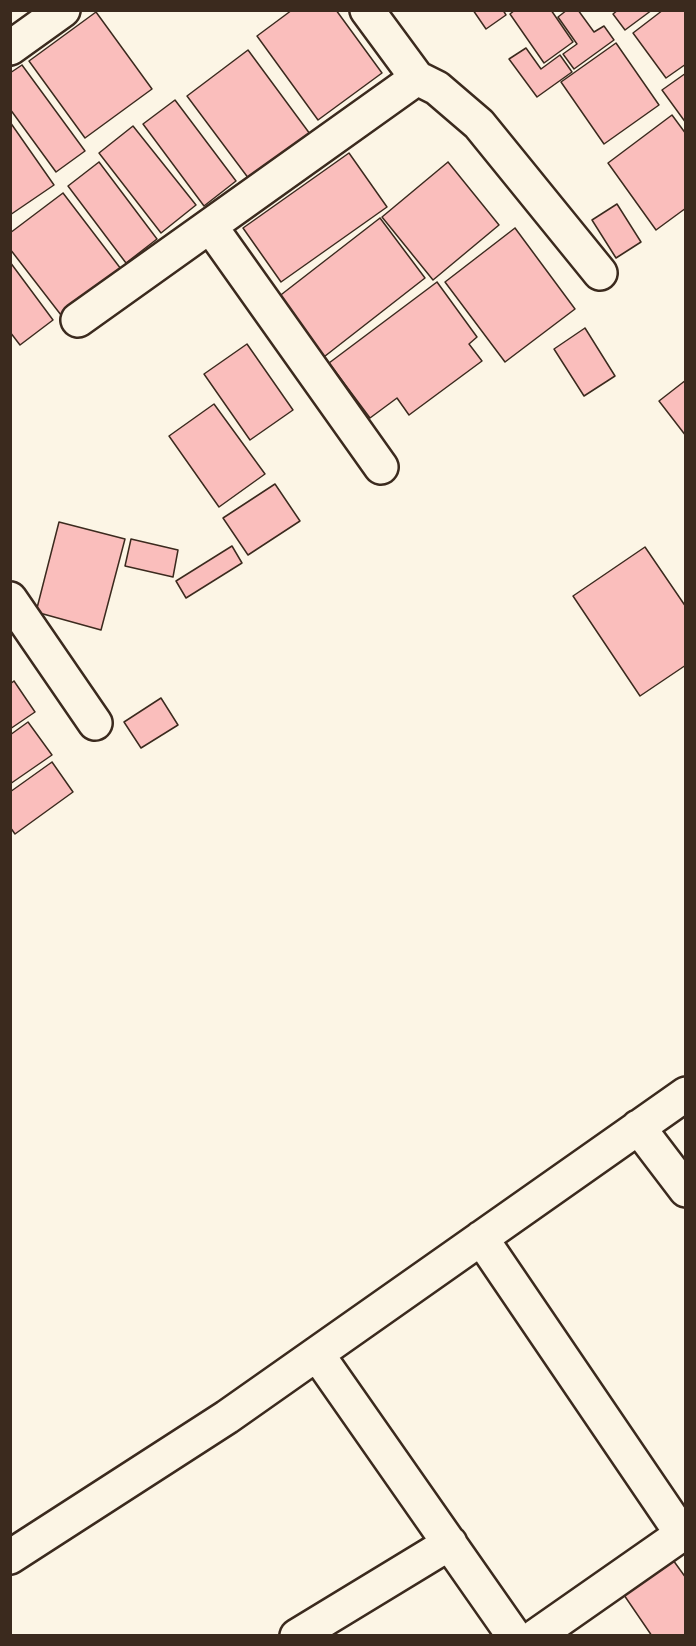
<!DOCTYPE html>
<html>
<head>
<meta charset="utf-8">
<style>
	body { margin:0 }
	#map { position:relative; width:696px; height:1646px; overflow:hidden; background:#fcf5e5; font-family:Pangolin,sans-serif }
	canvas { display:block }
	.frame { position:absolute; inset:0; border:12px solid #3b2a1e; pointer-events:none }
</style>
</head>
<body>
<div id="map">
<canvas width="696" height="1646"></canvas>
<div class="frame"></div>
</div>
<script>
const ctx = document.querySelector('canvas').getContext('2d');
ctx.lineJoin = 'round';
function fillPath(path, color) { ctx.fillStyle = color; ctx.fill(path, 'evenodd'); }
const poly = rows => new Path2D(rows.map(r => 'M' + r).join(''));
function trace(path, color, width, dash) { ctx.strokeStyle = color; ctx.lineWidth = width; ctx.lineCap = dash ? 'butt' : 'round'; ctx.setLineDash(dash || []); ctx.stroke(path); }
const building = poly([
	[292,10,336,10,382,73,318,120,257,36,292,10],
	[473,10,503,10,506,15,486,29,473,10],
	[515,10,551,10,573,42,544,63,510,14,515,10],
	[567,10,578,10,594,32,604,26,614,40,574,69,563,54,577,44,558,17,567,10],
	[618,10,652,10,625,30,613,14,618,10],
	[663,10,686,10,686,64,666,78,633,33,663,10],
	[96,12,152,89,85,138,29,61,96,12],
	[616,43,659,105,604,144,561,82,616,43],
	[526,48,541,69,560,55,572,72,537,97,509,59,526,48],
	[248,50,310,134,249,179,187,96,248,50],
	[22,65,85,151,56,172,10,109,10,73,22,65],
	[686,73,686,123,662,90,686,73],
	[175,100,236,181,204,206,143,124,175,100],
	[672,115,686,134,686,208,656,230,608,163,672,115],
	[10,122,54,185,10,215,10,122],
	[133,126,196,205,161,233,99,153,133,126],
	[349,153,387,207,281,282,243,228,349,153],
	[99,162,157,239,126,263,68,186,99,162],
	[448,162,499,225,433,280,382,217,448,162],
	[63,193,121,269,61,315,10,249,10,233,63,193],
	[617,204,641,242,616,258,592,220,617,204],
	[380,218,425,278,320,360,273,301,380,218],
	[515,228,575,309,505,362,445,282,515,228],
	[10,262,53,320,20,345,10,332,10,262],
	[437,282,477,337,469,344,482,361,409,415,397,398,370,418,329,363,437,282],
	[585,328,615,376,584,396,554,349,585,328],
	[247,344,293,410,250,440,204,374,247,344],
	[686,380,686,436,659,401,686,380],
	[214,404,265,474,219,507,169,436,214,404],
	[275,484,300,521,248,555,223,518,275,484],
	[59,522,125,539,101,630,36,612,59,522],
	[131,539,178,550,173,577,125,566,131,539],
	[232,546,242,563,186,598,176,581,232,546],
	[645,547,686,607,686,665,640,696,573,596,645,547],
	[14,681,35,712,10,729,10,684,14,681],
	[161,698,178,725,141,748,124,722,161,698],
	[28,722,52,755,10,784,10,735,28,722],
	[52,762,73,792,15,834,10,827,10,792,52,762],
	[673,1560,686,1578,686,1636,652,1636,624,1595,673,1560]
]);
const minor = poly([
	[367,10,417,78,437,88,479,124,600,273],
	[10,48,63,10],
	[210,226,381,467],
	[78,320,417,78],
	[10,599,95,723],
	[638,1127,686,1190],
	[481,1238,682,1534,536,1636],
	[317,1354,514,1636],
	[10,1557,227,1417,686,1094],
	[297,1636,450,1543]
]);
fillPath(building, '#fabebc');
trace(building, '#3b2a1e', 1.5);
trace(minor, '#3b2a1e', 38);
trace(minor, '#fcf5e5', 33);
</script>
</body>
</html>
